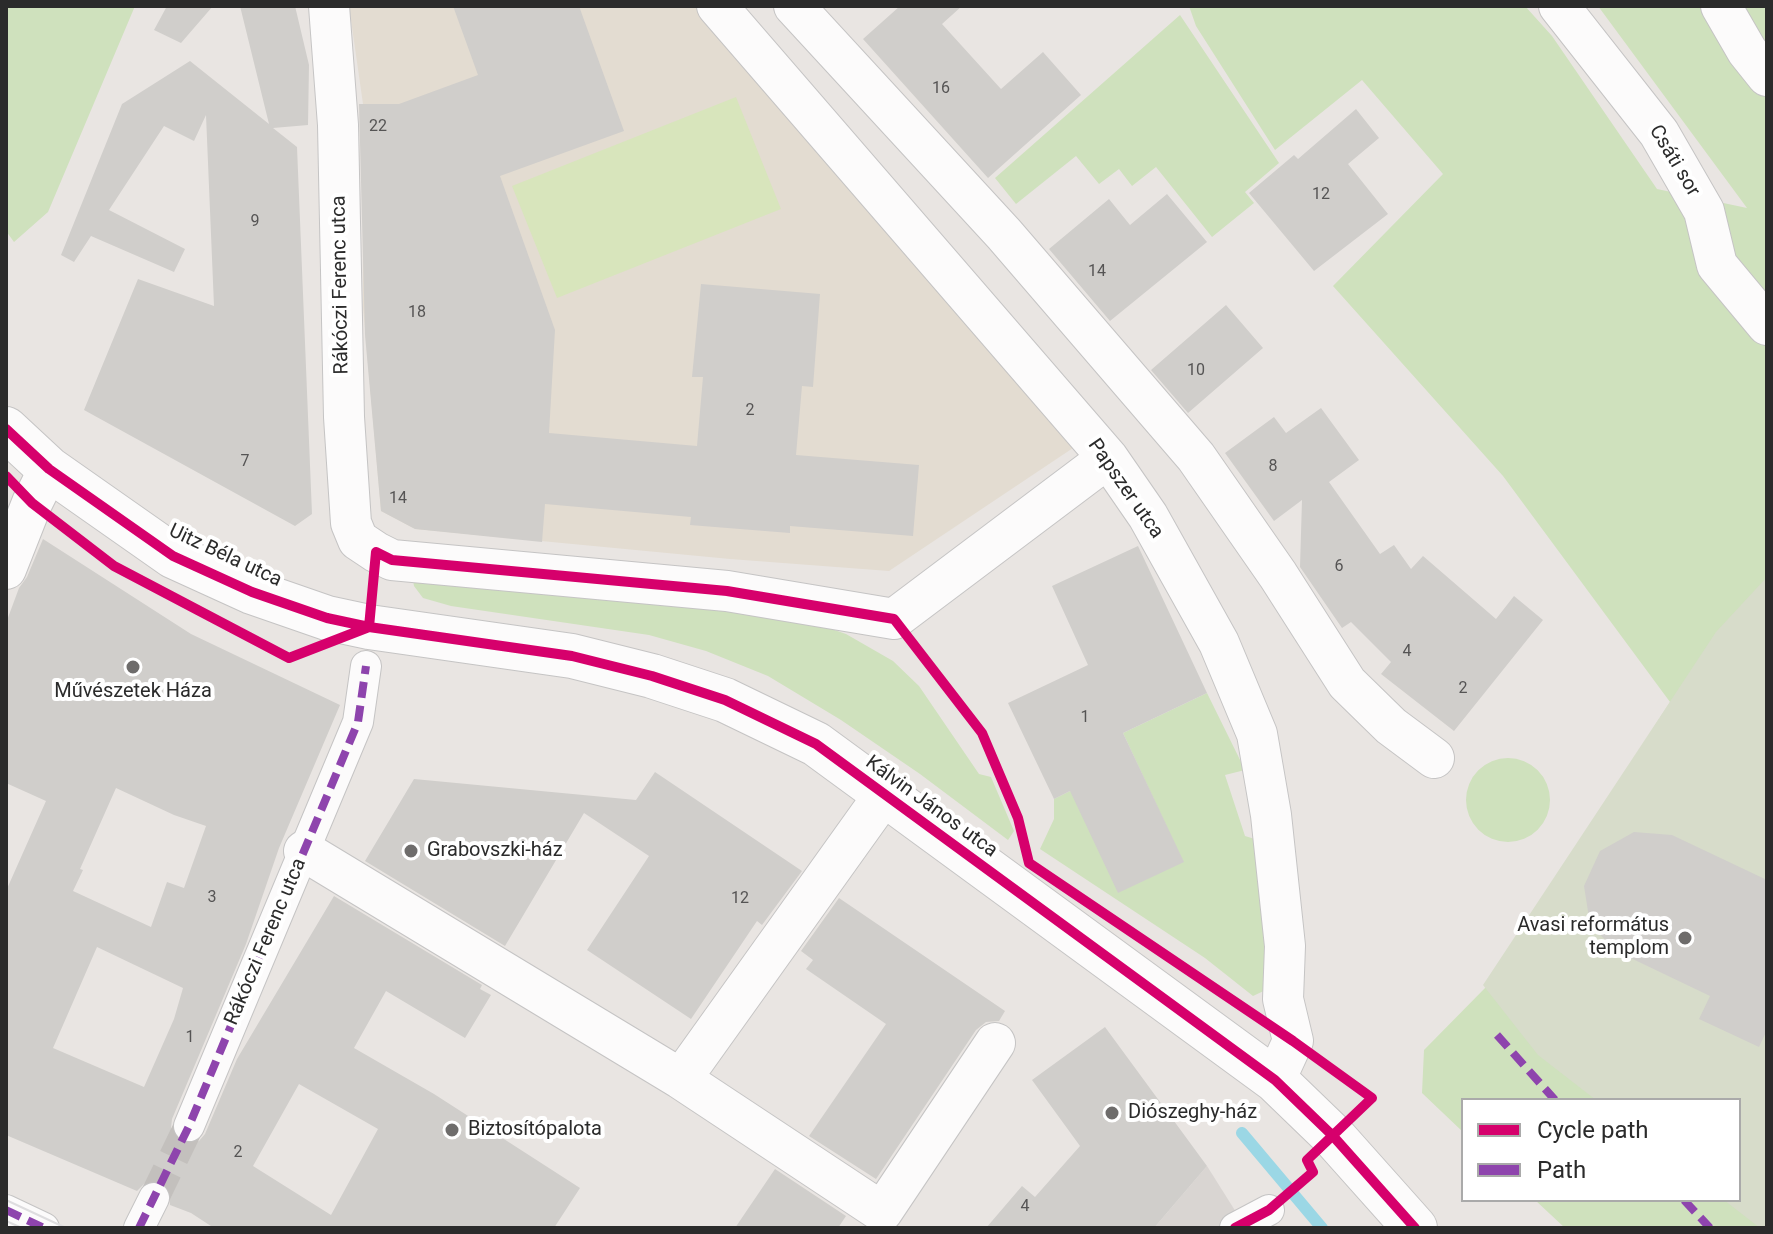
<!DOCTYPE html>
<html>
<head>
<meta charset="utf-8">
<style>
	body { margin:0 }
	#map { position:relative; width:1773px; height:1234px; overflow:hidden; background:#e9e5e2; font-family:Roboto,sans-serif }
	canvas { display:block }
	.frame { position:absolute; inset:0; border:8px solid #2b2b2b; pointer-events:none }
	.legend { position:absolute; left:1461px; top:1098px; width:280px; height:104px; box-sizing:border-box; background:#fff; border:2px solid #aaa; margin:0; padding:10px 14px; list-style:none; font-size:24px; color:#2b2b2b }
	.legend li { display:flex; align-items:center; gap:16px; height:40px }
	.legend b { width:40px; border:2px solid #aaa }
</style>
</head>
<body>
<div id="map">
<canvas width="1773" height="1234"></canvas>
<div class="frame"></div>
<ul class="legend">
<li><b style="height:10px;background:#d6006c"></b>Cycle path</li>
<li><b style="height:10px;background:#8e44ad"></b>Path</li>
</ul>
</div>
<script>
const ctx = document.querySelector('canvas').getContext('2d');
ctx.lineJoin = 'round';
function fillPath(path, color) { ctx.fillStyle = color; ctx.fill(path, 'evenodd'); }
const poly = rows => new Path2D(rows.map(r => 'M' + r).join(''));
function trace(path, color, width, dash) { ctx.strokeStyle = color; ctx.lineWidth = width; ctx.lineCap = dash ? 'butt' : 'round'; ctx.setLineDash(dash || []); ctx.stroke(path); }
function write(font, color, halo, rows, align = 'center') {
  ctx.font = font + ' Roboto,sans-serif'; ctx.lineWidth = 8; ctx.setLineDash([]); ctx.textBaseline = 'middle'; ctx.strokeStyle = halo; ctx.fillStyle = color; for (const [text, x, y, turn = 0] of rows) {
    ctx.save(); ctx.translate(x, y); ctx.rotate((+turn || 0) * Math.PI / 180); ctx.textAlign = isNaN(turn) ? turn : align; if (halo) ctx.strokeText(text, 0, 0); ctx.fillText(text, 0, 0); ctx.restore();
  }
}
const education = poly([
	[349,6,695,6,1073,448,889,571,730,559,415,529,381,511,363,307,363,104]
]);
const green = poly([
	[6,6,135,6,48,212,14,242,6,231],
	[1189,6,1525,6,1552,36,1657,189,1747,208,1598,6,1767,6,1767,1228,1565,1228,1535,1200,1739,1200,1739,1100,1463,1100,1463,1132,1422,1093,1424,1050,1487,986,1670,702,1503,476,1333,286,1443,174,1362,80,1275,150,1196,26],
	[1180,15,1279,163,1245,192,1254,203,1212,237,1156,167,1132,186,1119,169,1099,184,1076,156,1016,204,995,178],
	[412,574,776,610,846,634,893,661,919,686,979,774,991,777,1014,831,1008,840,920,774,841,720,768,676,706,651,649,635,451,606,423,598,414,586],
	[1207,693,1245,770,1225,775,1245,836,1258,840,1270,988,1253,996,1205,958,1040,849,1054,819,1054,799,1070,791,1183,862,1123,733],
	'1466 800a42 42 0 1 1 84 0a42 42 0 1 1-84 0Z'
]);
const cemetery = poly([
	[1767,577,1767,1228,1760,1228,1724,1200,1739,1200,1739,1100,1596,1100,1538,1055,1483,985,1716,632]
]);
const pitch = poly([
	[736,97,781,209,557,298,512,186]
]);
const plaza = poly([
	[1207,1166,1246,1228,1154,1228]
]);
const stream = poly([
	[1242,1133,1322,1228]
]);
const building = poly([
	[167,6,213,6,181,43,154,30],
	[240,6,295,6,309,65,308,125,273,128,297,147,312,514,295,526,84,410,138,279,214,306,206,115,194,141,164,126,109,210,185,249,174,272,91,236,74,262,61,255,122,104,190,61,269,124],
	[453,6,579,6,624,131,500,176,555,330,549,433,697,446,703,377,692,377,701,284,820,294,813,387,802,386,796,455,919,465,913,536,790,526,790,533,690,525,691,517,545,504,542,542,415,529,381,511,365,335,359,104,399,104,478,75],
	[900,6,962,6,942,24,1001,89,1043,52,1081,95,988,178,863,39],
	[1356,109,1379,138,1348,164,1388,214,1314,271,1249,193,1294,155,1298,159],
	[1167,194,1207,242,1110,321,1049,249,1109,199,1130,225],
	[1226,305,1263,348,1188,413,1151,370],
	[1321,408,1359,460,1329,482,1380,554,1394,545,1411,569,1423,556,1496,619,1514,596,1543,620,1454,731,1381,674,1391,662,1351,622,1342,628,1300,567,1302,500,1274,521,1225,453,1274,417,1286,433],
	[43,539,191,634,340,705,279,848,246,944,172,1119,171,1128,174,1136,181,1142,190,1144,199,1141,205,1134,237,1059,334,896,482,985,480,989,491,995,465,1038,386,991,354,1048,434,1094,580,1188,554,1228,214,1228,191,1213,170,1205,169,1189,161,1182,154,1180,145,1183,137,1191,6,1135,6,891,46,801,6,783,6,623,19,588,27,577],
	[116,788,174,815,206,826,184,888,167,882,151,927,73,891,83,870,80,869],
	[97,947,183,988,174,1019,144,1087,53,1048],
	[299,1084,378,1129,331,1215,253,1166],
	[1138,546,1207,693,1123,733,1184,862,1118,893,1070,791,1054,799,1008,703,1088,665,1052,586],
	[655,772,802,871,762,925,757,921,691,1019,587,950,649,856,584,813,505,946,365,861,414,779,636,800],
	[1634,832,1672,835,1767,880,1767,1030,1759,1047,1699,1019,1710,996,1616,951,1590,924,1584,886,1600,851],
	[839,898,1005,1011,999,1021,986,1022,976,1030,876,1179,809,1136,886,1024,806,969,813,960,801,951],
	[1105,1027,1207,1166,1154,1228,986,1228,1022,1186,1035,1197,1080,1146,1032,1080],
	[775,1169,846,1216,838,1228,735,1228]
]);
const pedestrianTunnel = poly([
	[154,1198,189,1126]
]);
const pedestrian = poly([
	[189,1126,358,722,366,666],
	[6,1210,44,1228],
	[139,1228,154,1198],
	[1235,1228,1269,1210]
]);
const minor = poly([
	[329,6,338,125,344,417,351,523,358,540,376,552,392,560,727,591,894,619,1108,458],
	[717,6,1108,458,1148,516,1219,643,1257,734,1271,815,1285,946,1283,999,1293,1041,1275,1080],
	[794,6,1004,234,1196,457,1278,575,1347,683,1391,726,1434,758],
	[1559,6,1659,133,1704,211,1717,265,1767,325],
	[1721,6,1747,51,1767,76],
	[6,569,32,503,49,469],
	[884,795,681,1079,882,1212,995,1043],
	[304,851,681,1079]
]);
const tertiary = poly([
	[6,429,49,469,173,556,252,592,327,618,369,627,572,656,652,676,725,700,816,744,1275,1080,1333,1136,1415,1228]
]);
const tram = poly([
	[6,1200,66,1228],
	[6,1221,22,1228]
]);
const quiet = poly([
	[1497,1035,1555,1100],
	[1684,1200,1710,1228],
	[6,1210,44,1228],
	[139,1228,189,1126,358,722,366,666]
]);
const cycleway = poly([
	[6,429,49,469,173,556,252,592,327,618,369,627,572,656,652,676,725,700,816,744,1275,1080,1333,1136,1415,1228],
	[6,476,32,503,114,566,289,658,369,627],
	[369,627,376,552,392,560,727,591,894,619,982,733,1018,818,1029,863,1293,1041,1372,1098,1307,1160,1313,1172,1269,1210,1235,1228]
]);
const markers = [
	[133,667,8,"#6e6c6b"],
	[411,851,8,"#6e6c6b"],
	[1685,938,8,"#6e6c6b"],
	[1112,1113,8,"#6e6c6b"],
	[452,1130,8,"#6e6c6b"]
];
const numberNames = [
	["16",941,89],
	["22",378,127],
	["12",1321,195],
	["9",255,222],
	["14",1097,272],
	["18",417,313],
	["10",1196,371],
	["2",750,411],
	["7",245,462],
	["8",1273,467],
	["14",398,499],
	["6",1339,567],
	["4",1407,652],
	["2",1463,689],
	["1",1085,718],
	["3",212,898],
	["12",740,899],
	["1",190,1038],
	["2",238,1153],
	["4",1025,1207]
];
const streetNames = [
	["Csáti sor",1674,161,59],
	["Rákóczi Ferenc utca",341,285,-91],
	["Papszer utca",1125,489,55],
	["Uitz Béla utca",225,556,25],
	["Kálvin János utca",931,807,36],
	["Rákóczi Ferenc utca",266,942,-67]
];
const poiNames = [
	["Művészetek Háza",133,692,"center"],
	["Grabovszki-ház",427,851],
	["Avasi református",1669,926,"right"],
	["templom",1669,949,"right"],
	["Diószeghy-ház",1128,1113],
	["Biztosítópalota",468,1130]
];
fillPath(education, '#e3dcd1');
fillPath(green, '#cfe1bd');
fillPath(cemetery, '#d7dcca');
fillPath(pitch, '#d8e5bc');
fillPath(plaza, '#d9d5d2');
trace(stream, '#9bd7e5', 12);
fillPath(building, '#d0cecb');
trace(pedestrianTunnel, '#c3c0bd', 30, [30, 15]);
trace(pedestrian, '#c5c4c4', 32);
trace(minor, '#c5c4c4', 42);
trace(tertiary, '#c5c4c4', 46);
trace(pedestrian, '#fcfbfb', 30);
trace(minor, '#fcfbfb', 40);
trace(tertiary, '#fcfbfb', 44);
trace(tram, '#dedddf', 2);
trace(quiet, '#8e44ad', 8, [16, 8]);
trace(cycleway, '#d6006c', 10);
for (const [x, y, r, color] of markers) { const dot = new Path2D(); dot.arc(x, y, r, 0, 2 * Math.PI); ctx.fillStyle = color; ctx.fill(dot); trace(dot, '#fff', 3); }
write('16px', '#555454', null, numberNames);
write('20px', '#2b2b2b', '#fff', streetNames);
write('20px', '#2b2b2b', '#fff', poiNames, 'left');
</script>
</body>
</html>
